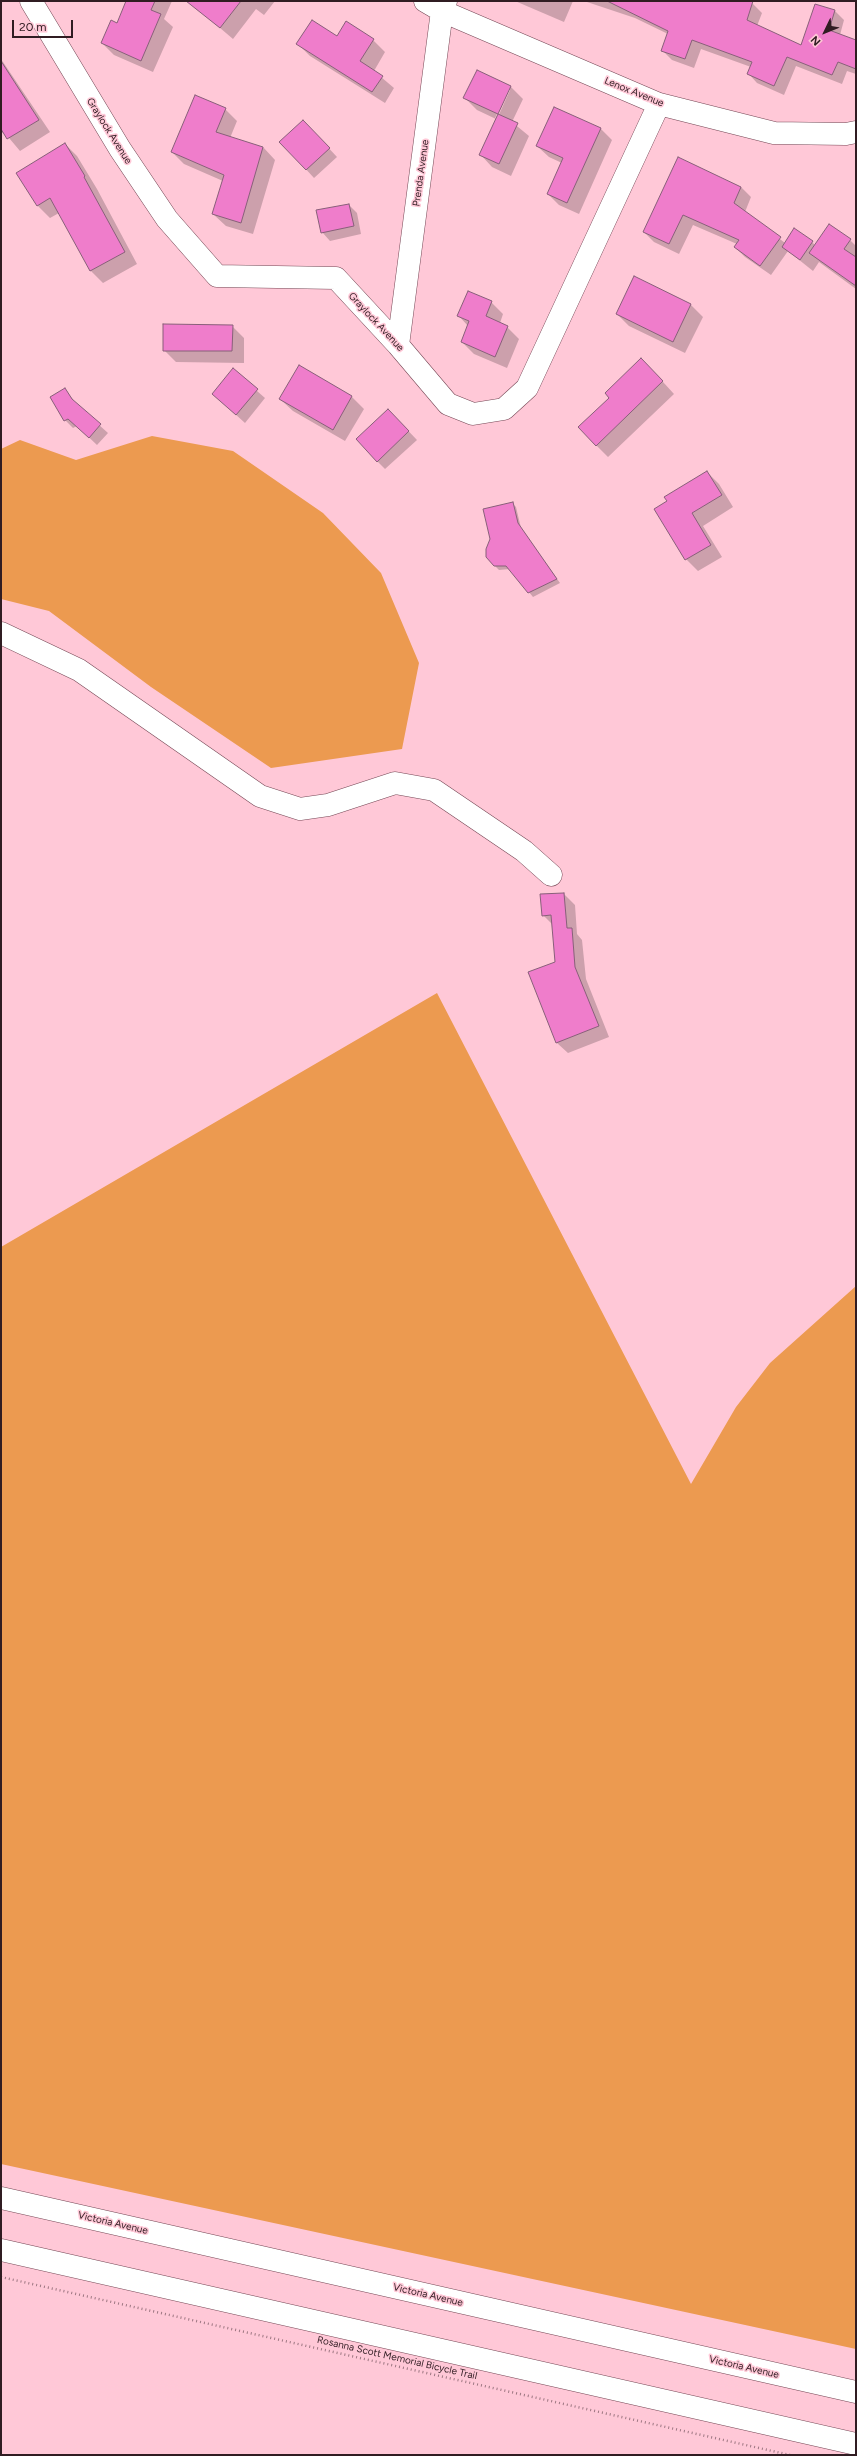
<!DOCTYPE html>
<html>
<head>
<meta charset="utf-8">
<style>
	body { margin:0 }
	#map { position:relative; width:857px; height:2456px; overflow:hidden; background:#ffc8d7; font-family:Figtree,sans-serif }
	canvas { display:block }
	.frame { position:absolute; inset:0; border:2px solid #301c22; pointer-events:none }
	.north { position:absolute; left:805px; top:12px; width:40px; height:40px; -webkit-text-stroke:3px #ffc8d7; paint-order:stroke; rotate:227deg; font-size:11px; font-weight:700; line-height:16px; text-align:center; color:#301c22 }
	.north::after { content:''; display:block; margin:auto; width:14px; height:18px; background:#301c22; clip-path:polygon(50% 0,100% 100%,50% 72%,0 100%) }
	.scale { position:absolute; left:12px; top:20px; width:61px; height:18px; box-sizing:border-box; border:2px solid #301c22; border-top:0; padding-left:5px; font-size:12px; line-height:14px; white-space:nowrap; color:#301c22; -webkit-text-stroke:3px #ffc8d7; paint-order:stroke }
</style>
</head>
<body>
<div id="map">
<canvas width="857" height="2456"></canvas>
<div class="frame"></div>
<div class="north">N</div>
<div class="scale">20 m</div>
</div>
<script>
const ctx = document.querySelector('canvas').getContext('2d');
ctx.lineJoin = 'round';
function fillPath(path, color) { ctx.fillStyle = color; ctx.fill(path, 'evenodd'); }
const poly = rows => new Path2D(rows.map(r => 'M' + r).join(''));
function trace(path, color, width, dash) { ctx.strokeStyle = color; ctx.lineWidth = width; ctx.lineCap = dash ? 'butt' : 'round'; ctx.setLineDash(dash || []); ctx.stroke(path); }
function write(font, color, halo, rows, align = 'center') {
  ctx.font = font + ' Figtree,sans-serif'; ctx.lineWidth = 3; ctx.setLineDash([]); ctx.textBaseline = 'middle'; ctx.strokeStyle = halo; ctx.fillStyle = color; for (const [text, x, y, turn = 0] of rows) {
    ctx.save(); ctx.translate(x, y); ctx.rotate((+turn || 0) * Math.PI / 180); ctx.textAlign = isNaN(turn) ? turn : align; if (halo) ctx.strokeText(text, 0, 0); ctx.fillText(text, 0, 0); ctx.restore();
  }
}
const green = poly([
	[152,436,233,451,323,513,381,573,419,663,402,749,271,768,151,687,49,611,1,599,1,449,20,440,76,460],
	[437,993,691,1484,736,1407,770,1363,856,1286,856,2349,1,2164,1,1247]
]);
const shadow = poly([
	[128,1,172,1,164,19,173,27,153,72,114,55,102,43,118,24],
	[206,1,275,1,264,15,256,9,233,39,199,10],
	[515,1,573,1,564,22],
	[584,1,746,1,752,3,762,13,757,26,802,47,815,5,835,11,844,20,840,35,856,41,856,74,847,71,842,84,796,66,784,95,757,83,748,73,751,67,701,49,694,68,672,60,662,50,668,34,635,18],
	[337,37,373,40,385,52,374,71,394,88,385,103,310,56,298,44],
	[1,59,50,132,20,151,4,132,1,134],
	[477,71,511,87,523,99,512,122,529,136,511,176,492,167,480,154,496,119,477,110,465,98],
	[508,90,510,90,497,119,495,118],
	[554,108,601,129,612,140,579,214,559,205,548,194,562,163,549,157,537,146],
	[225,109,237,121,230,138,263,147,275,160,253,234,226,226,213,214,223,181,184,164,172,152],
	[311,129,337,157,314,178,281,142],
	[65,144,77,156,97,189,137,264,103,283,91,271,59,213,50,218,38,206,18,174],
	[741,187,751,197,745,212,785,243,812,242,815,245,850,240,856,246,856,289,819,262,813,271,788,251,771,275,745,257,735,247,737,244,693,225,679,254,654,242,644,232],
	[349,205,357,213,361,234,330,241,322,232],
	[635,277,691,305,703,317,685,353,629,326,617,314],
	[491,302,503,314,500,323,507,327,519,339,507,368,474,354,462,342,468,326,458,315],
	[232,326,244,338,244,363,176,362,164,350],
	[299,366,352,397,364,409,345,441,293,411,280,399],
	[233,370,265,398,245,423,213,394],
	[653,371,674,394,608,457,596,445,610,398],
	[65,389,78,406,108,433,97,445,77,426,73,428,65,420],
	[396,418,417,440,385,469,377,461],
	[707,472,719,484,733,507,703,526,722,557,698,571,686,559,656,509],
	[512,503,516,507,521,528,560,583,533,597,510,569,499,570,495,566,491,539],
	[564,894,575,905,577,934,582,940,586,979,609,1037,568,1053,557,1043,530,973,556,963,553,925,543,915]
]);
const building = poly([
	[126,1,155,1,151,10,161,14,141,61,101,43,111,20,117,23,126,1],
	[186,1,241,1,220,28,186,1],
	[607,1,753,1,747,20,801,45,815,4,835,10,829,30,856,40,856,69,838,62,832,75,787,57,774,86,747,74,752,62,692,40,685,59,661,51,668,31,607,1],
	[312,20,337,36,346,21,374,39,360,61,383,76,372,92,296,44,312,20],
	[1,61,39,120,7,139,1,129,1,61],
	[477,70,511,86,498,114,518,123,499,164,479,155,498,114,463,98,477,70],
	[195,95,226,108,216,132,263,147,241,223,212,214,224,175,171,152,195,95],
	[554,107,601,128,567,203,547,194,563,158,536,146,554,107],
	[303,120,330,148,306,170,279,142,303,120],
	[65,143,85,176,84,177,125,252,90,271,50,198,37,206,16,173,65,143],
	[678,157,741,187,734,203,781,237,760,266,734,247,739,240,683,215,669,244,643,232,678,157],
	[349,204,354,226,321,233,316,210,349,204],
	[829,224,851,239,844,249,856,257,856,286,809,253,829,224],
	[794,228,813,241,800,260,782,247,794,228],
	[634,276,691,304,673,342,616,314,634,276],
	[468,291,492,301,486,316,508,326,495,357,461,342,469,321,457,316,468,291],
	[163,324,233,325,232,351,163,351,163,324],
	[641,358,663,381,596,446,578,427,609,398,605,393,641,358],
	[299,365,352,396,333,430,279,399,299,365],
	[233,368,258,389,236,415,212,394,233,368],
	[65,388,72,399,101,424,89,438,68,419,64,421,50,397,65,388],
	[388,409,409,431,377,462,356,439,388,409],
	[707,471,722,495,692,513,711,545,685,560,654,509,667,501,664,497,707,471],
	[513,502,518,523,557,579,528,593,506,566,494,566,486,557,486,549,490,539,483,509,513,502],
	[564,893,567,928,572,928,575,967,599,1026,556,1043,528,972,555,962,551,915,542,916,540,894,564,893]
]);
const path = poly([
	[1,2277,790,2455]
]);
const minor = poly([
	[31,1,120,149,167,219,217,276,336,278,398,345,448,404,473,414,504,409,527,388,659,104],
	[425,1,442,11,659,104,774,133,846,134,856,132],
	[398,345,442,11,446,1],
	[1,633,79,670,260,796,300,809,328,805,395,783,434,790,524,851,551,875]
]);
const major = poly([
	[1,2198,856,2392],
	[1,2250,856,2444]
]);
const streetNames = [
	["Lenox Avenue",634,92,22],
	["Graylock Avenue",109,131,58],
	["Prenda Avenue",421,173,-82],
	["Graylock Avenue",376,322,47],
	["Victoria Avenue",113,2223,13],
	["Victoria Avenue",428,2295,13],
	["Rosanna Scott Memorial Bicycle Trail",397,2358,13],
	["Victoria Avenue",744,2367,13]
];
fillPath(green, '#ec9a50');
fillPath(shadow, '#0003');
fillPath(building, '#ef7dcb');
trace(building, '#885f79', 1);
trace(minor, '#754755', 23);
trace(major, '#754755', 23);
trace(path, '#9d7782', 2.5, [1, 3]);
trace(minor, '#fff', 22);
trace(major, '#fff', 22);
write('10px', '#301c22', '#ffc8d7', streetNames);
</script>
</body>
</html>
